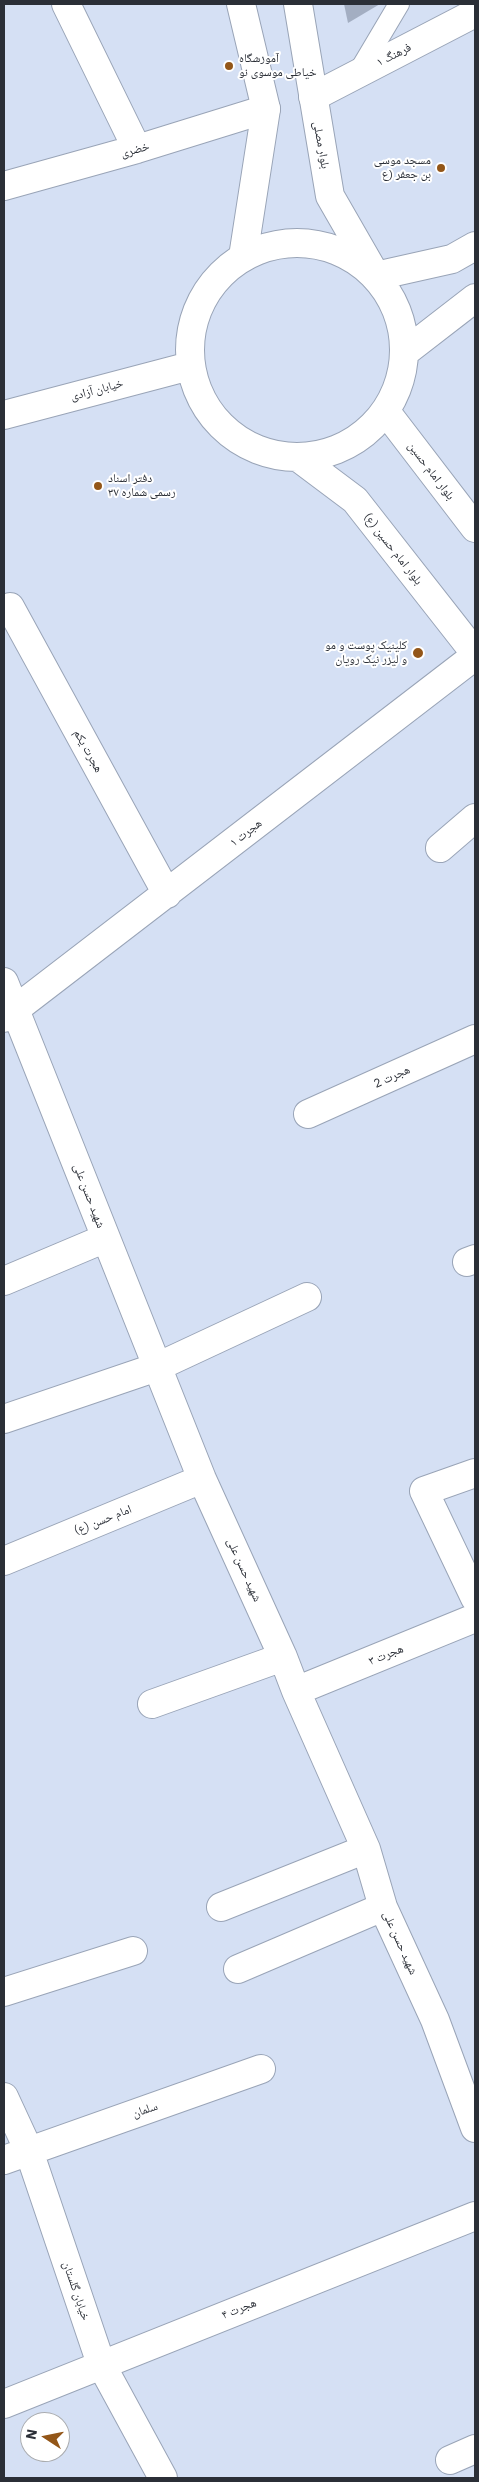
<!DOCTYPE html>
<html>
<head>
<meta charset="utf-8">
<style>
	body { margin:0 }
	#map { position:relative; width:479px; height:2482px; overflow:hidden; background:#d5e0f4; font-family:"IBM Plex Sans",sans-serif }
	canvas { display:block }
	.frame { position:absolute; inset:0; border:5px solid #2b2f37; pointer-events:none }
	.north { position:absolute; left:20px; top:2412px; width:50px; height:50px; box-sizing:border-box; background:#fff; border:1px solid #aaacaf; border-radius:50%; rotate:281deg; font-size:14px; font-weight:700; line-height:20px; text-align:center; color:#2b2f37 }
	.north::after { content:''; display:block; margin:auto; width:18px; height:22px; background:#935618; clip-path:polygon(50% 0,100% 100%,50% 72%,0 100%) }
</style>
</head>
<body>
<div id="map">
<canvas width="479" height="2482"></canvas>
<div class="frame"></div>
<div class="north">N</div>
</div>
<script>
const ctx = document.querySelector('canvas').getContext('2d');
ctx.lineJoin = 'round';
function fillPath(path, color) { ctx.fillStyle = color; ctx.fill(path, 'evenodd'); }
const poly = rows => new Path2D(rows.map(r => 'M' + r).join(''));
function trace(path, color, width, dash) { ctx.strokeStyle = color; ctx.lineWidth = width; ctx.lineCap = dash ? 'butt' : 'round'; ctx.setLineDash(dash || []); ctx.stroke(path); }
function write(font, color, halo, rows, align = 'center') {
  ctx.font = font + ' "IBM Plex Sans","Noto Naskh Arabic",sans-serif'; ctx.lineWidth = 4; ctx.setLineDash([]); ctx.textBaseline = 'middle'; ctx.strokeStyle = halo; ctx.fillStyle = color; for (const [text, x, y, turn = 0] of rows) {
    ctx.save(); ctx.translate(x, y); ctx.rotate((+turn || 0) * Math.PI / 180); ctx.textAlign = isNaN(turn) ? turn : align; if (halo) ctx.strokeText(text, 0, 0); ctx.fillText(text, 0, 0); ctx.restore();
  }
}
const building = poly([
	[344,4,380,4,348,23]
]);
const service = poly([
	[358,73,399,4]
]);
const minor = poly([
	[66,4,137,149],
	[313,97,475,13],
	[4,186,137,149,266,109],
	[10,607,167,894],
	[440,848,475,818],
	[4,982,202,1479,283,1657,296,1691,366,1849,383,1907,435,2020,475,2128],
	[4,1018,475,656],
	[308,1114,475,1039],
	[467,1262,475,1259],
	[4,1281,106,1238],
	[4,1419,157,1367,307,1297],
	[475,1473,424,1491,475,1598],
	[4,1561,202,1479],
	[296,1691,475,1618],
	[152,1704,283,1657],
	[221,1907,366,1849],
	[238,1969,383,1907],
	[4,1992,133,1951],
	[4,2097,29,2151,101,2364,163,2478],
	[4,2160,261,2069],
	[450,2460,475,2449]
]);
const tertiary = poly([
	[4,2404,475,2216]
]);
const secondary = poly([
	[241,4,266,109,243,257],
	[298,4,330,196,376,276,452,259,475,246],
	'190 350a107 107 0 1 1 214 0a107 107 0 1 1-214 0Z',
	[404,353,475,298],
	[387,413,475,528],
	[4,415,190,366],
	[299,458,355,500,475,653]
]);
const markers = [
	[229,66,5,"#935618"],
	[441,168,5,"#935618"],
	[98,486,5,"#935618"],
	[418,653,6,"#935618"]
];
const streetNames = [
	["فرهنگ ۱",394,55,-27],
	["بلوار مصلی",321,145,80],
	["خضری",135,150,-16],
	["خیابان آزادی",97,390,-15],
	["بلوار امام حسین",431,471,53],
	["بلوار امام حسین (ع)",393,549,52],
	["هجرت یکم",88,751,61],
	["هجرت ۱",246,833,-38],
	["هجرت 2",392,1077,-24],
	["شهید حسن علی",89,1196,69],
	["امام حسن (ع)",103,1520,-22],
	["شهید حسن علی",244,1570,66],
	["هجرت ۳",386,1655,-22],
	["شهید حسن علی",400,1943,66],
	["سلمان",145,2110,-19],
	["خیابان گلستان",76,2291,71],
	["هجرت ۴",239,2309,-22]
];
const poiNames = [
	["آموزشگاه",239,59],
	["خیاطی موسوی نو",239,73],
	["مسجد موسی",431,161,"right"],
	["بن جعفر (ع",431,175,"right"],
	["دفتر اسناد",108,479],
	["رسمی شماره ۳۷",108,493],
	["کلینیک پوست و مو",407,646,"right"],
	["و لیزر نیک رویان",407,660,"right"]
];
fillPath(building, '#a3aec2');
trace(service, '#99a4b7', 22);
trace(minor, '#99a4b7', 30);
trace(tertiary, '#99a4b7', 30);
trace(secondary, '#99a4b7', 30);
trace(service, '#fff', 20);
trace(minor, '#fff', 28);
trace(tertiary, '#fff', 28);
trace(secondary, '#fff', 28);
for (const [x, y, r, color] of markers) { const dot = new Path2D(); dot.arc(x, y, r, 0, 2 * Math.PI); ctx.fillStyle = color; ctx.fill(dot); trace(dot, '#fff', 2); }
write('12px', '#2b2f37', '#fff', streetNames);
write('12px', '#2b2f37', '#fff', poiNames, 'left');
</script>
</body>
</html>
